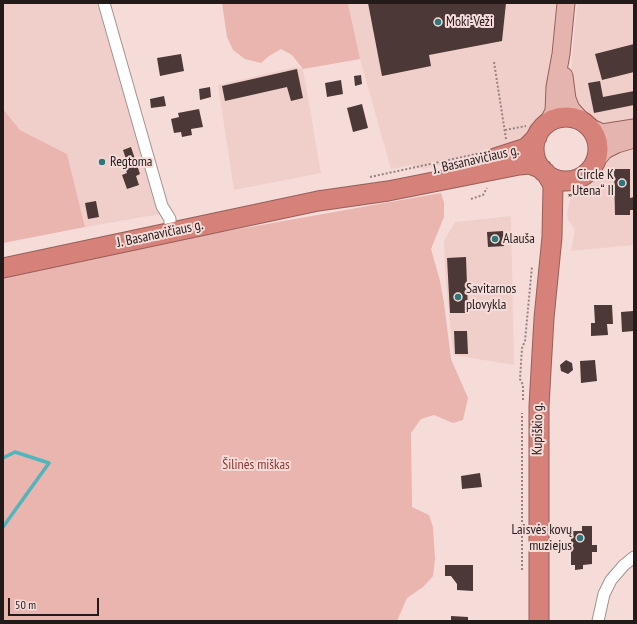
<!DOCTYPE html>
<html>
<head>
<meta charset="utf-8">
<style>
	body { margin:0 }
	#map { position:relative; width:637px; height:624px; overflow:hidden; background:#f5dcd9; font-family:"PT Sans Narrow",sans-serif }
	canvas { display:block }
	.frame { position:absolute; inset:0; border:4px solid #231b1a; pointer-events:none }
	.scale { position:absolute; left:8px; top:598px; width:91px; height:18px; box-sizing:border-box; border:2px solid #231b1a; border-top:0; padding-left:5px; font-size:12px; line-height:14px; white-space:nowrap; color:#231b1a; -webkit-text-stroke:3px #f5dcd9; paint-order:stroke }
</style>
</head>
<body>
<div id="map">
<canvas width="637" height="624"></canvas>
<div class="frame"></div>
<div class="scale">50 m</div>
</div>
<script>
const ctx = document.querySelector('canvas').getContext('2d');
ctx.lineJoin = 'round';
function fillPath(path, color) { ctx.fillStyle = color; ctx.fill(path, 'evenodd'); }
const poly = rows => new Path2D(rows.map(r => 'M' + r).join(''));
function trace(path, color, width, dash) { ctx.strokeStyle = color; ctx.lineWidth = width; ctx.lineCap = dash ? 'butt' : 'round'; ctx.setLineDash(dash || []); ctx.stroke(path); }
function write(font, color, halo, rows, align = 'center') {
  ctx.font = font + ' "PT Sans Narrow",sans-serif'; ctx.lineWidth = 4; ctx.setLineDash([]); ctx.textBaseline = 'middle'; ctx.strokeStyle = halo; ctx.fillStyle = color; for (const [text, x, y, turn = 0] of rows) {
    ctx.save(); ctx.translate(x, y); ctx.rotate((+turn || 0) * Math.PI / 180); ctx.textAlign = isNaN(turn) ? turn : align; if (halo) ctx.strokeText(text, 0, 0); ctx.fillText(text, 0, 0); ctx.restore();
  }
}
const built = poly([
	[3,3,97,3,160,214,85,227,67,154,20,130,3,109],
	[348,3,556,3,545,117,532,133,507,152,423,169,415,167,412,165,391,169,360,59],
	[577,3,634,3,634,122,610,128,594,124,575,107,570,79],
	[296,67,303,69,321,173,234,190,218,85],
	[634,144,634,245,571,251,575,229,568,220,567,213,572,191,594,174,602,161],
	[511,216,514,365,453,355,445,271,444,241,455,222]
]);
const green = poly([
	[222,3,348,3,360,59,303,69,292,55,281,49,269,56,261,63,245,59,233,50,227,37],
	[3,109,20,130,67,154,85,227,3,243],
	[441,193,444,203,444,217,431,249,440,281,444,303,451,359,468,398,463,420,453,423,434,415,421,419,411,433,412,507,429,515,433,527,435,559,433,576,423,587,407,598,397,621,3,621,3,275,104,253]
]);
const stream = poly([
	[3,458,15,452,49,463,3,527]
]);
const building = poly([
	[368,3,506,3,502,41,429,55,431,66,382,76],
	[634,44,634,72,602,80,595,54],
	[181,54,184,71,160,76,157,58],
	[297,69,303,98,291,101,287,87,225,101,222,86],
	[361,75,362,84,355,86,354,76],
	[341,80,343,94,327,97,325,83],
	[600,81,603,97,634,91,634,105,594,113,588,83],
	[210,87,211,97,200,100,199,89],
	[164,96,166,106,151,108,150,99],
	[362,104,368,128,353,132,347,108],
	[199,109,203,127,191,129,192,135,182,137,181,132,174,133,171,119,179,117,178,113],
	[131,147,140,174,136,176,139,185,127,189,122,175,127,173,123,163,127,162,123,150],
	[614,169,630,169,630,198,634,197,634,210,630,210,630,215,615,215],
	[96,201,99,217,88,219,85,203],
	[503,231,504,246,488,247,487,232],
	[466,257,468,313,450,313,447,258],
	[594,305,612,305,613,324,607,324,608,335,591,336,591,323,595,323],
	[633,311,634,331,622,332,621,312],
	[454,331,467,331,468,354,455,354],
	[566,360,572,363,573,370,568,374,561,371,560,365],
	[595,360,597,381,581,383,580,361],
	[480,473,482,487,462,489,461,476],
	[582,526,592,526,592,545,597,545,597,552,592,552,592,564,583,565,583,569,575,570,575,565,571,565,571,531,582,531],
	[445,565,473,565,473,591,457,590,457,584,451,576,445,576],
	[451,616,468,617,468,621,451,621]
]);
const path = poly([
	[494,62,506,139],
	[505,130,526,126],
	[370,177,481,153],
	[471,199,483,195,487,188],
	[523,400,523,385,520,379,522,348,525,341,532,266],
	[522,570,522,413]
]);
const street = poly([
	[104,3,162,206,170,219,170,232],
	[598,621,604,594,611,580,624,565,634,557]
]);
const primary = poly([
	[564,76,567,99,571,109,581,120],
	[548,123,554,111,555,87,561,54,566,3],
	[589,127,602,133,634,128],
	[596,160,605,150,617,144,634,139]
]);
const highway = poly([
	'534 149a32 32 0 1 1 64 0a32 32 0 1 1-64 0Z',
	[495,158,526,148,537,137],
	[3,268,318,201,388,191,519,165,530,164,542,169],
	[539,621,539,406,544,318,552,237,553,185,546,173]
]);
const markers = [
	[438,22,4,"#2d767c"],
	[102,162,4,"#2d767c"],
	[622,183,4,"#2d767c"],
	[495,239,4,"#2d767c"],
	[458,297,4,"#2d767c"],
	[580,538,4,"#2d767c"]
];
const poiNames = [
	["Moki-Veži",446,22],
	["Regtoma",110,162],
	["Circle K",614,175,"right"],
	["„Utena“ II",614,191,"right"],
	["Alauša",503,239],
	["Savitarnos",466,289],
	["plovykla",466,305],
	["Laisvės kovų",572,530,"right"],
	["muziejus",572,546,"right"]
];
const streetNames = [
	["J. Basanavičiaus g.",476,160,-13],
	["J. Basanavičiaus g.",160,234,-12],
	["Kupiškio g.",538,429,-89]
];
const parkNames = [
	["Šilinės miškas",256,465]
];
fillPath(built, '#f0cfcb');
fillPath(green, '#eab4af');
trace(stream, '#50b5bd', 3.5);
fillPath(building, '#4c3836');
trace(street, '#a7908e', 13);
trace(primary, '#975e58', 19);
trace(highway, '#975e58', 21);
trace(path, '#948381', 2, [2, 2]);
trace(street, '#fff', 11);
trace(primary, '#e6b4af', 17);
trace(highway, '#d6827a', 19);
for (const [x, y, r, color] of markers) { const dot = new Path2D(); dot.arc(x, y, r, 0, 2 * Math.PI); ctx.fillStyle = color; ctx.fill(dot); trace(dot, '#f5dcd9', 1.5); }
write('14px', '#231b1a', '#f5dcd9', poiNames, 'left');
write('14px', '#231b1a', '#f5dcd9', streetNames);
write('14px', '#8f3431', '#f5dcd9', parkNames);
</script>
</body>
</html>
